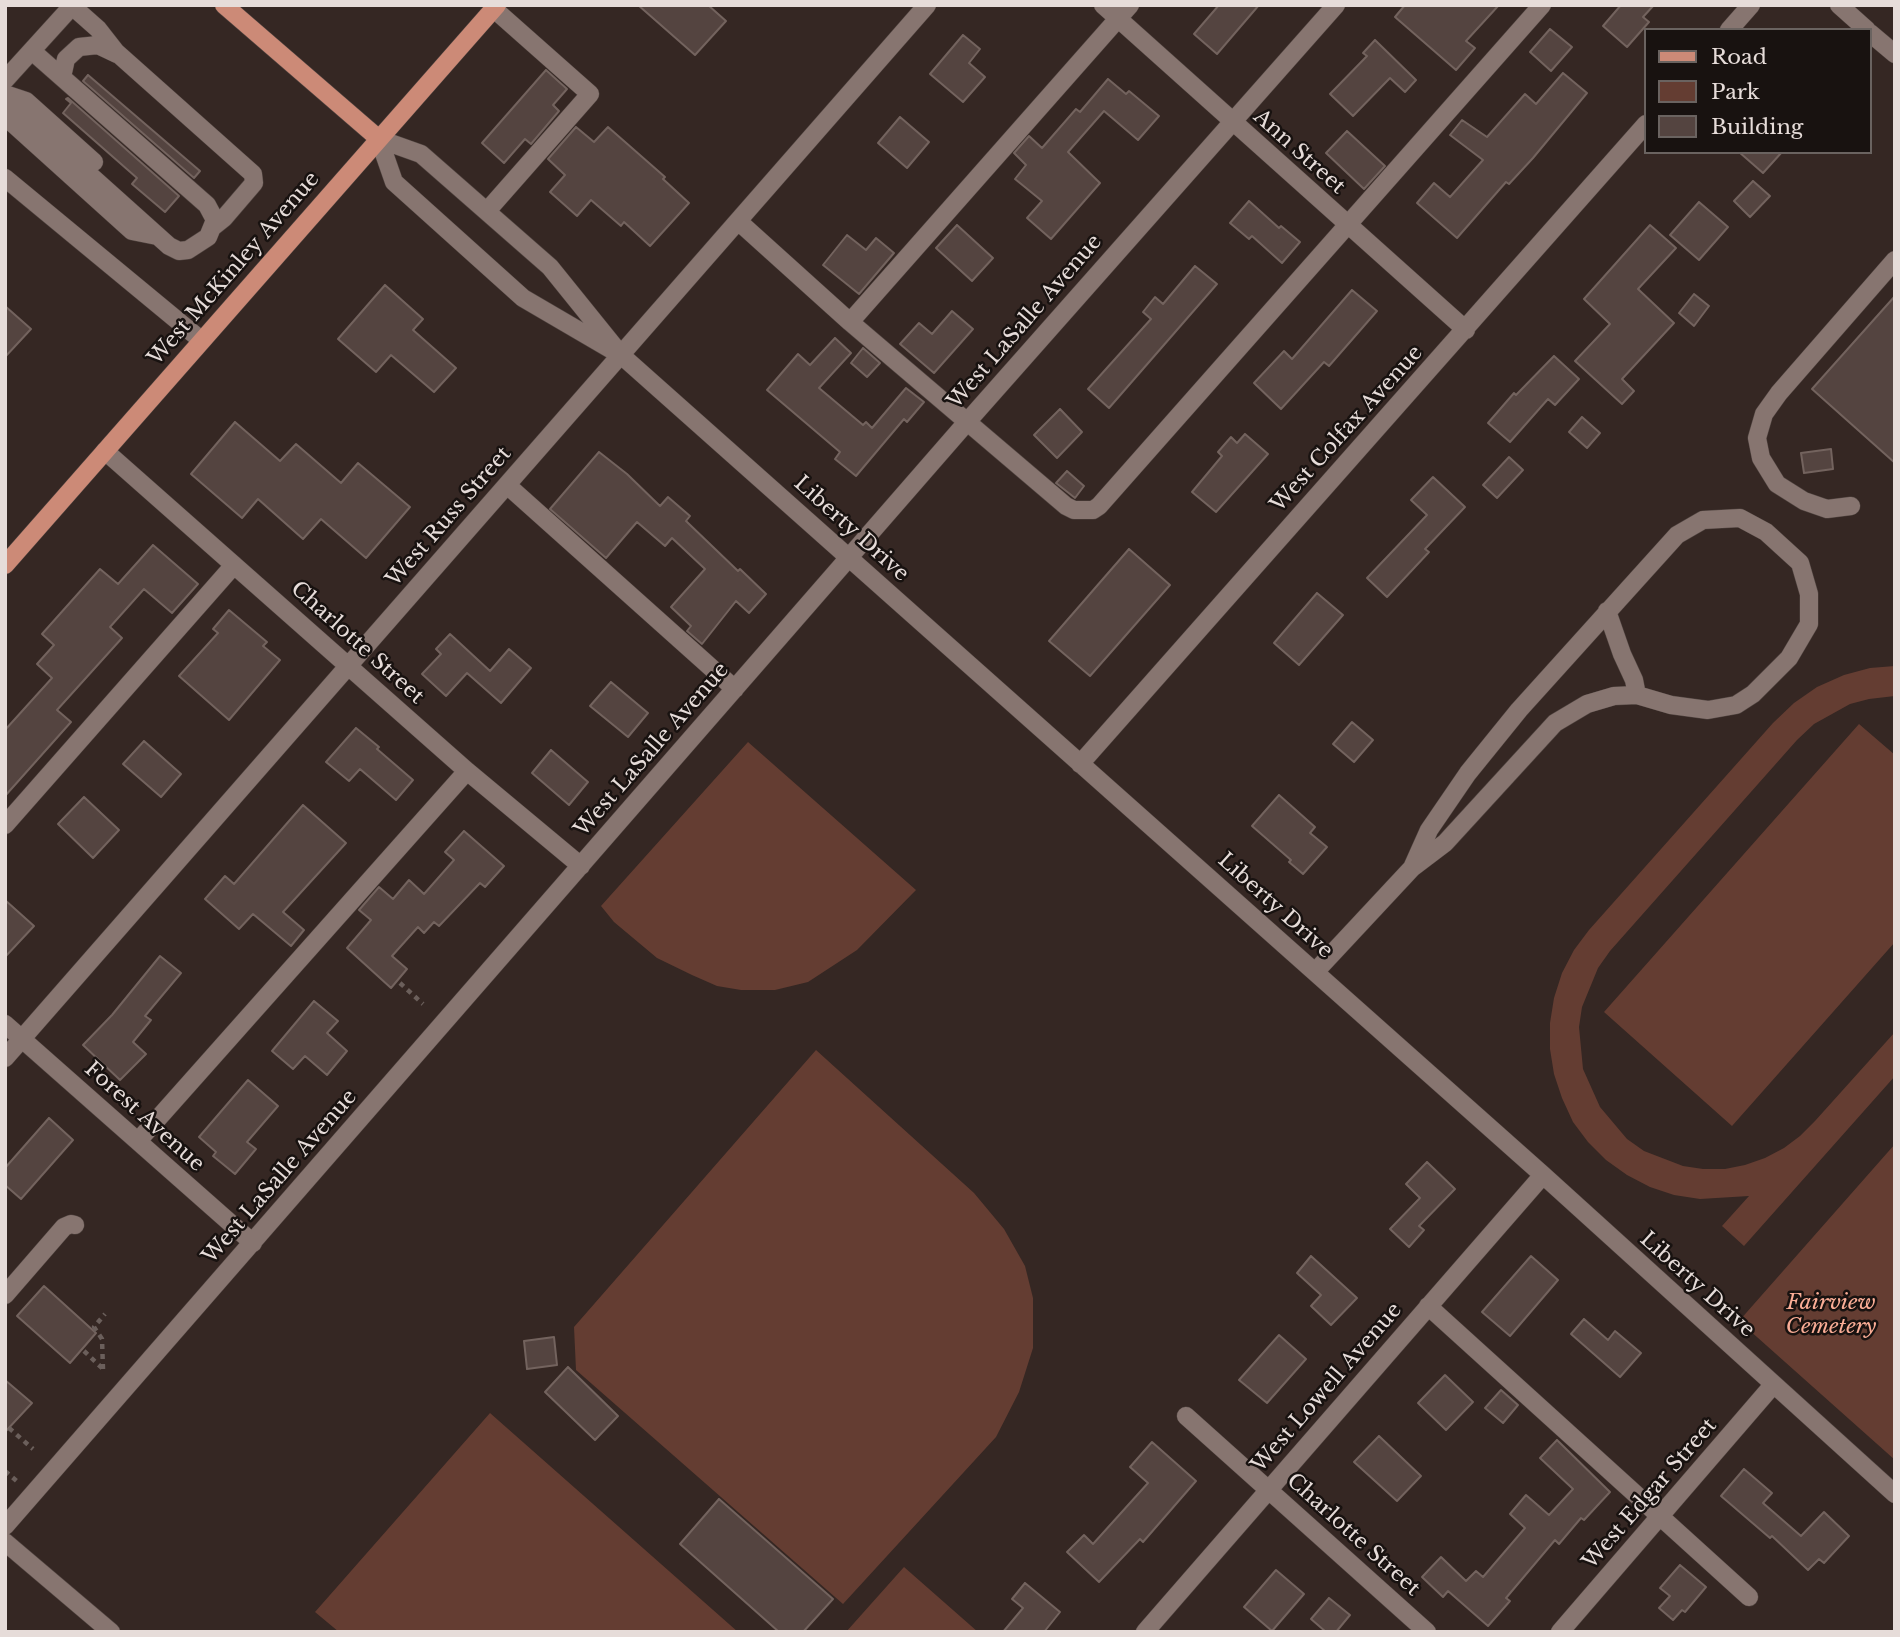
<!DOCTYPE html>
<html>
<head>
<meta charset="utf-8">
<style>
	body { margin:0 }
	#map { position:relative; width:1900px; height:1637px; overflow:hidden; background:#352723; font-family:"Libre Baskerville",serif }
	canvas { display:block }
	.frame { position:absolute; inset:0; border:7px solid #e6dcd9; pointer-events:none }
	.legend { position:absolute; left:1644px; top:28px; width:228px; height:126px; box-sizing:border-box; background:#181210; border:2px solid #6a6360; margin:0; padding:9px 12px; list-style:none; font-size:21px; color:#e6dcd9 }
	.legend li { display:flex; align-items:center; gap:14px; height:35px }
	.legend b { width:35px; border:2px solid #6a6360 }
</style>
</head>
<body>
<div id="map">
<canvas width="1900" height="1637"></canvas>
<div class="frame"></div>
<ul class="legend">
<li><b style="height:9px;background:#cc8a77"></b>Road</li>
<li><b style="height:19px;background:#643d32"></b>Park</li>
<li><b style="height:19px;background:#544440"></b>Building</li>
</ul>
</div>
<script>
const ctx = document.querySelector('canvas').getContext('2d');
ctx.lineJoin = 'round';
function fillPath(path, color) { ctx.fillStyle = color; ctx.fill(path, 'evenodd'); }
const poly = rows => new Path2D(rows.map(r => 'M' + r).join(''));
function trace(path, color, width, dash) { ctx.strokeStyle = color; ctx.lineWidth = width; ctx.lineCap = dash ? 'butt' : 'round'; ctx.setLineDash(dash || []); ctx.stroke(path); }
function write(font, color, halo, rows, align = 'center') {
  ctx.font = font + ' "Libre Baskerville",serif'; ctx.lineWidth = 5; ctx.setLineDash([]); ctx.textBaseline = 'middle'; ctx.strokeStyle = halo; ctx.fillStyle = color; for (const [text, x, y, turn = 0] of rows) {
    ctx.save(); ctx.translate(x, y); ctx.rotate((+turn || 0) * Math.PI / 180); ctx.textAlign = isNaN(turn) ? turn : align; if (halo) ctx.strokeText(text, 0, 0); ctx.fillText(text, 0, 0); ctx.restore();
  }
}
const green = poly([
	[1895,666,1895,696,1869,699,1850,704,1814,724,1797,740,1610,951,1598,968,1582,1007,1579,1027,1583,1069,1600,1107,1627,1139,1644,1151,1683,1166,1703,1169,1725,1169,1745,1165,1765,1158,1784,1148,1800,1136,1815,1121,1895,1032,1895,1076,1744,1246,1722,1226,1749,1196,1700,1199,1674,1195,1650,1187,1627,1175,1606,1160,1588,1142,1573,1122,1562,1098,1554,1074,1550,1049,1550,1023,1554,998,1562,973,1574,950,1589,930,1773,723,1794,703,1817,687,1844,675,1870,668],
	[1859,724,1895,755,1895,942,1732,1126,1604,1012],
	[748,742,916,890,857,950,808,982,775,990,741,990,717,986,692,975,657,958,614,922,601,906],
	[816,1050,974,1193,1004,1229,1025,1266,1033,1298,1033,1348,1019,1392,996,1437,843,1604,576,1370,574,1327],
	[1895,1144,1895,1460,1739,1321],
	[490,1413,738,1632,339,1632,315,1612],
	[904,1567,978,1632,846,1632]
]);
const building = poly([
	[638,5,708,5,726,21,695,55,638,5],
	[1219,5,1259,5,1217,54,1194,34,1219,5],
	[1405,5,1499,5,1466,41,1475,48,1456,70,1395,17,1405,5],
	[1621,5,1654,5,1643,17,1649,22,1627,47,1603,26,1621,5],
	[1550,29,1572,47,1551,71,1530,52,1550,29],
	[963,35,980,49,969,63,985,77,963,102,930,74,963,35],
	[1375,40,1416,80,1405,92,1390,78,1353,116,1330,94,1367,56,1363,53,1375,40],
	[546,70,567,89,553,105,559,111,531,144,525,139,504,163,482,143,546,70],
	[1563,73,1587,93,1533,158,1509,184,1506,182,1457,238,1417,203,1434,183,1450,197,1483,160,1450,135,1462,120,1487,137,1525,94,1536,104,1563,73],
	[88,75,200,171,194,178,83,81,88,75],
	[1108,79,1126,94,1129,91,1159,116,1138,140,1104,111,1068,152,1100,183,1051,239,1027,218,1042,201,1015,179,1026,165,1014,153,1029,136,1042,148,1076,109,1080,112,1108,79],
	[68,98,179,196,165,212,132,184,137,178,63,113,71,103,66,99,68,98],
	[900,117,929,142,907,168,878,143,900,117],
	[576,127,594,142,608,127,665,177,663,179,689,203,650,246,624,222,621,226,591,200,577,216,550,192,565,175,548,159,576,127],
	[1347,131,1385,166,1364,189,1326,153,1347,131],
	[1739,152,1782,152,1763,173,1739,152],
	[1753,181,1770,196,1750,217,1734,201,1753,181],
	[1249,201,1279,228,1281,226,1300,242,1282,263,1252,236,1249,239,1230,223,1249,201],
	[1699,202,1728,227,1699,260,1670,235,1699,202],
	[957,225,993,258,972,281,936,248,957,225],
	[1650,225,1676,248,1638,289,1674,323,1622,379,1634,391,1622,404,1575,361,1610,324,1584,299,1650,225],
	[847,235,866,250,876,238,894,253,859,294,823,265,847,235],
	[1195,266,1217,284,1109,408,1088,389,1151,319,1143,312,1155,297,1163,304,1195,266],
	[385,285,423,319,413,330,456,368,434,392,391,355,376,372,338,339,385,285],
	[1352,290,1377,311,1329,366,1324,362,1281,409,1254,383,1284,351,1292,359,1352,290],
	[1694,294,1709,306,1694,326,1679,313,1694,294],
	[1895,296,1895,463,1812,389,1895,296],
	[5,306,31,329,5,357,5,306],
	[952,311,973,329,934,373,900,344,919,323,932,334,952,311],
	[835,338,851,353,819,388,863,425,866,422,872,428,906,388,924,402,907,422,904,419,856,476,835,459,840,452,767,390,798,354,810,365,835,338],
	[863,348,880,363,867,377,851,363,863,348],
	[1554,356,1579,379,1555,405,1548,399,1510,442,1488,423,1514,393,1516,395,1554,356],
	[1060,409,1082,432,1057,458,1034,435,1060,409],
	[1582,417,1600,433,1587,448,1569,432,1582,417],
	[235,422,280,461,296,444,341,483,358,463,410,507,366,558,321,519,303,539,258,499,242,518,191,474,235,422],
	[1245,434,1268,454,1216,512,1192,492,1222,456,1218,452,1231,437,1237,443,1245,434],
	[1831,449,1833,469,1804,473,1801,453,1831,449],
	[599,452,627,474,660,506,668,497,690,516,686,521,738,571,740,569,766,594,749,613,736,601,702,644,687,631,691,626,671,607,705,569,672,538,665,546,637,522,606,558,550,509,599,452],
	[1509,457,1523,470,1497,498,1483,485,1509,457],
	[1067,471,1084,486,1075,498,1056,483,1067,471],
	[1433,477,1465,507,1425,549,1429,552,1387,597,1367,578,1427,515,1411,500,1433,477],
	[153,545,198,584,172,613,144,589,110,627,122,638,57,710,71,722,5,796,5,730,52,678,37,664,54,645,42,634,100,569,118,584,153,545],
	[1129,549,1170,585,1090,676,1049,641,1129,549],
	[1317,593,1343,615,1299,665,1274,643,1317,593],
	[229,610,267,642,263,646,280,660,229,720,179,676,218,633,213,629,229,610],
	[450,634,490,671,509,649,531,668,501,703,467,673,446,696,422,674,441,654,436,649,450,634],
	[611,682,648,713,628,737,590,706,611,682],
	[1352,722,1373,740,1354,762,1333,744,1352,722],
	[356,728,379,747,377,749,413,780,396,800,360,769,349,781,326,762,356,728],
	[144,741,181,774,161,797,123,764,144,741],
	[551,750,588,782,569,805,532,773,551,750],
	[1279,795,1315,827,1310,833,1327,847,1303,874,1289,862,1291,860,1252,826,1279,795],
	[84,797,119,830,93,858,58,824,84,797],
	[303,805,346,843,283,912,304,930,291,946,253,914,239,929,205,899,225,876,234,884,303,805],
	[464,831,504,866,485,887,480,883,439,926,434,922,424,933,418,927,392,956,407,969,391,988,347,948,371,920,359,910,379,887,393,899,409,880,424,894,454,860,445,852,464,831],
	[5,900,34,926,5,957,5,900],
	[160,956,181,973,145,1016,151,1020,133,1042,146,1054,120,1080,83,1045,112,1015,160,956],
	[314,1001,338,1021,327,1033,347,1051,327,1075,305,1056,293,1069,272,1051,314,1001],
	[248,1080,278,1106,247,1142,256,1149,235,1174,213,1156,216,1152,199,1137,248,1080],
	[49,1118,73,1140,21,1199,5,1185,5,1168,49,1118],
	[1427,1162,1455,1189,1419,1226,1424,1230,1409,1247,1390,1229,1420,1198,1406,1184,1427,1162],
	[1311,1256,1357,1298,1331,1325,1311,1306,1321,1295,1297,1273,1311,1256],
	[1531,1256,1558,1280,1510,1336,1482,1312,1531,1256],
	[44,1286,96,1333,70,1363,17,1316,44,1286],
	[1584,1319,1608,1340,1615,1331,1641,1353,1620,1377,1571,1334,1584,1319],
	[1279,1335,1306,1359,1267,1403,1239,1380,1279,1335],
	[554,1337,557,1365,527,1369,524,1341,554,1337],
	[568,1367,618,1416,595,1440,545,1392,568,1367],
	[1445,1375,1473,1402,1446,1430,1418,1403,1445,1375],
	[5,1380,32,1403,5,1432,5,1380],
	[1501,1390,1518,1405,1503,1423,1485,1408,1501,1390],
	[1379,1436,1421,1476,1397,1501,1354,1462,1379,1436],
	[1557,1440,1610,1492,1584,1520,1581,1518,1559,1544,1555,1540,1506,1598,1510,1601,1488,1626,1448,1591,1443,1597,1422,1577,1441,1557,1466,1581,1476,1571,1483,1577,1525,1528,1510,1514,1526,1495,1549,1515,1573,1489,1540,1458,1557,1440],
	[1152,1442,1196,1481,1143,1542,1140,1539,1099,1582,1067,1552,1084,1535,1093,1544,1148,1483,1130,1467,1152,1442],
	[1744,1469,1772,1493,1763,1503,1801,1536,1824,1512,1849,1536,1824,1563,1819,1559,1808,1570,1772,1536,1770,1538,1721,1496,1744,1469],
	[719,1499,833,1599,803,1632,779,1632,680,1544,719,1499],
	[1680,1565,1706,1587,1685,1612,1682,1610,1673,1620,1659,1608,1670,1596,1660,1588,1680,1565],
	[1276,1570,1304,1594,1272,1631,1244,1607,1276,1570],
	[1025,1583,1060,1612,1044,1632,1003,1632,1023,1608,1012,1599,1025,1583],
	[1329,1598,1350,1615,1336,1632,1326,1632,1311,1619,1329,1598]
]);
const path = poly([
	[400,983,423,1004],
	[84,1351,103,1369],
	[103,1369,102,1339,94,1327,105,1314],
	[9,1428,33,1449],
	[5,1471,19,1483]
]);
const minor = poly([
	[1103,5,1466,330],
	[1839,5,1867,30],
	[72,6,98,29,116,52,253,174,254,183,224,218,214,226],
	[1729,30,1751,5],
	[1870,33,1895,54],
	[62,77,66,59,79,47,98,45,117,54],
	[5,80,73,5],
	[5,94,26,101,94,162],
	[5,99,169,246,179,251,188,250,208,237,215,220,207,205,32,51],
	[5,112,9,120,132,231,157,236],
	[379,139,421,154,550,267,621,355,1543,1175,1895,1494],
	[379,139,394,182,523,298,612,350],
	[5,178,201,340],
	[487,211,590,94,494,9],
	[738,221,850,322,1066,506,1074,510,1093,510,1099,506,1542,5],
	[850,322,1130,5],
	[105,451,467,771,581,866],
	[507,485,735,689],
	[1851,506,1827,509,1804,501,1777,484,1761,458,1757,438,1764,414,1779,393,1895,260],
	[1607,611,1622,654,1634,680,1637,695],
	[1080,764,1646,124],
	[5,825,234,565],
	[1315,972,1412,868,1429,830,1468,773,1519,710,1677,535,1703,520,1740,518,1766,532,1800,563,1809,594,1809,624,1789,658,1753,694,1736,705,1708,710,1671,705,1637,695,1614,696,1587,704,1555,723,1445,843,1412,868],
	[5,1024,253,1243],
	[5,1058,927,5],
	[138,1141,467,771],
	[5,1295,64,1227,71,1224,75,1225],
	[1428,1306,1749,1597],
	[1186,1416,1427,1632],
	[5,1526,967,422,1336,5],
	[5,1542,111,1632],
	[1145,1632,1543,1175],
	[1560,1632,1773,1385]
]);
const major = poly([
	[224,5,379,139],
	[5,565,497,5]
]);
const streetNames = [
	["Ann Street",1299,152,42],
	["West McKinley Avenue",234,269,-49],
	["West LaSalle Avenue",1025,322,-49],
	["West Colfax Avenue",1347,429,-48],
	["West Russ Street",449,517,-49],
	["Liberty Drive",851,529,42],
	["Charlotte Street",357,643,42],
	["West LaSalle Avenue",652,750,-49],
	["Liberty Drive",1275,906,42],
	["Forest Avenue",144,1117,42],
	["West LaSalle Avenue",280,1177,-49],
	["Liberty Drive",1697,1285,42],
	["West Lowell Avenue",1327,1388,-49],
	["West Edgar Street",1650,1494,-49],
	["Charlotte Street",1353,1535,42]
];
const parkNames = [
	["Fairview",1831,1303],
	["Cemetery",1831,1327]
];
fillPath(green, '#643d32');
fillPath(building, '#544440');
trace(building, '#73635e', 2);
trace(minor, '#514541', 19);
trace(major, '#514541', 19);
trace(path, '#6b5f5b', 4.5, [5, 5]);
trace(minor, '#877570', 18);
trace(major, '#cc8a77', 18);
write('21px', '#e6dcd9', '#181210', streetNames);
write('italic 21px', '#faad96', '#181210', parkNames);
</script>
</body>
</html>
